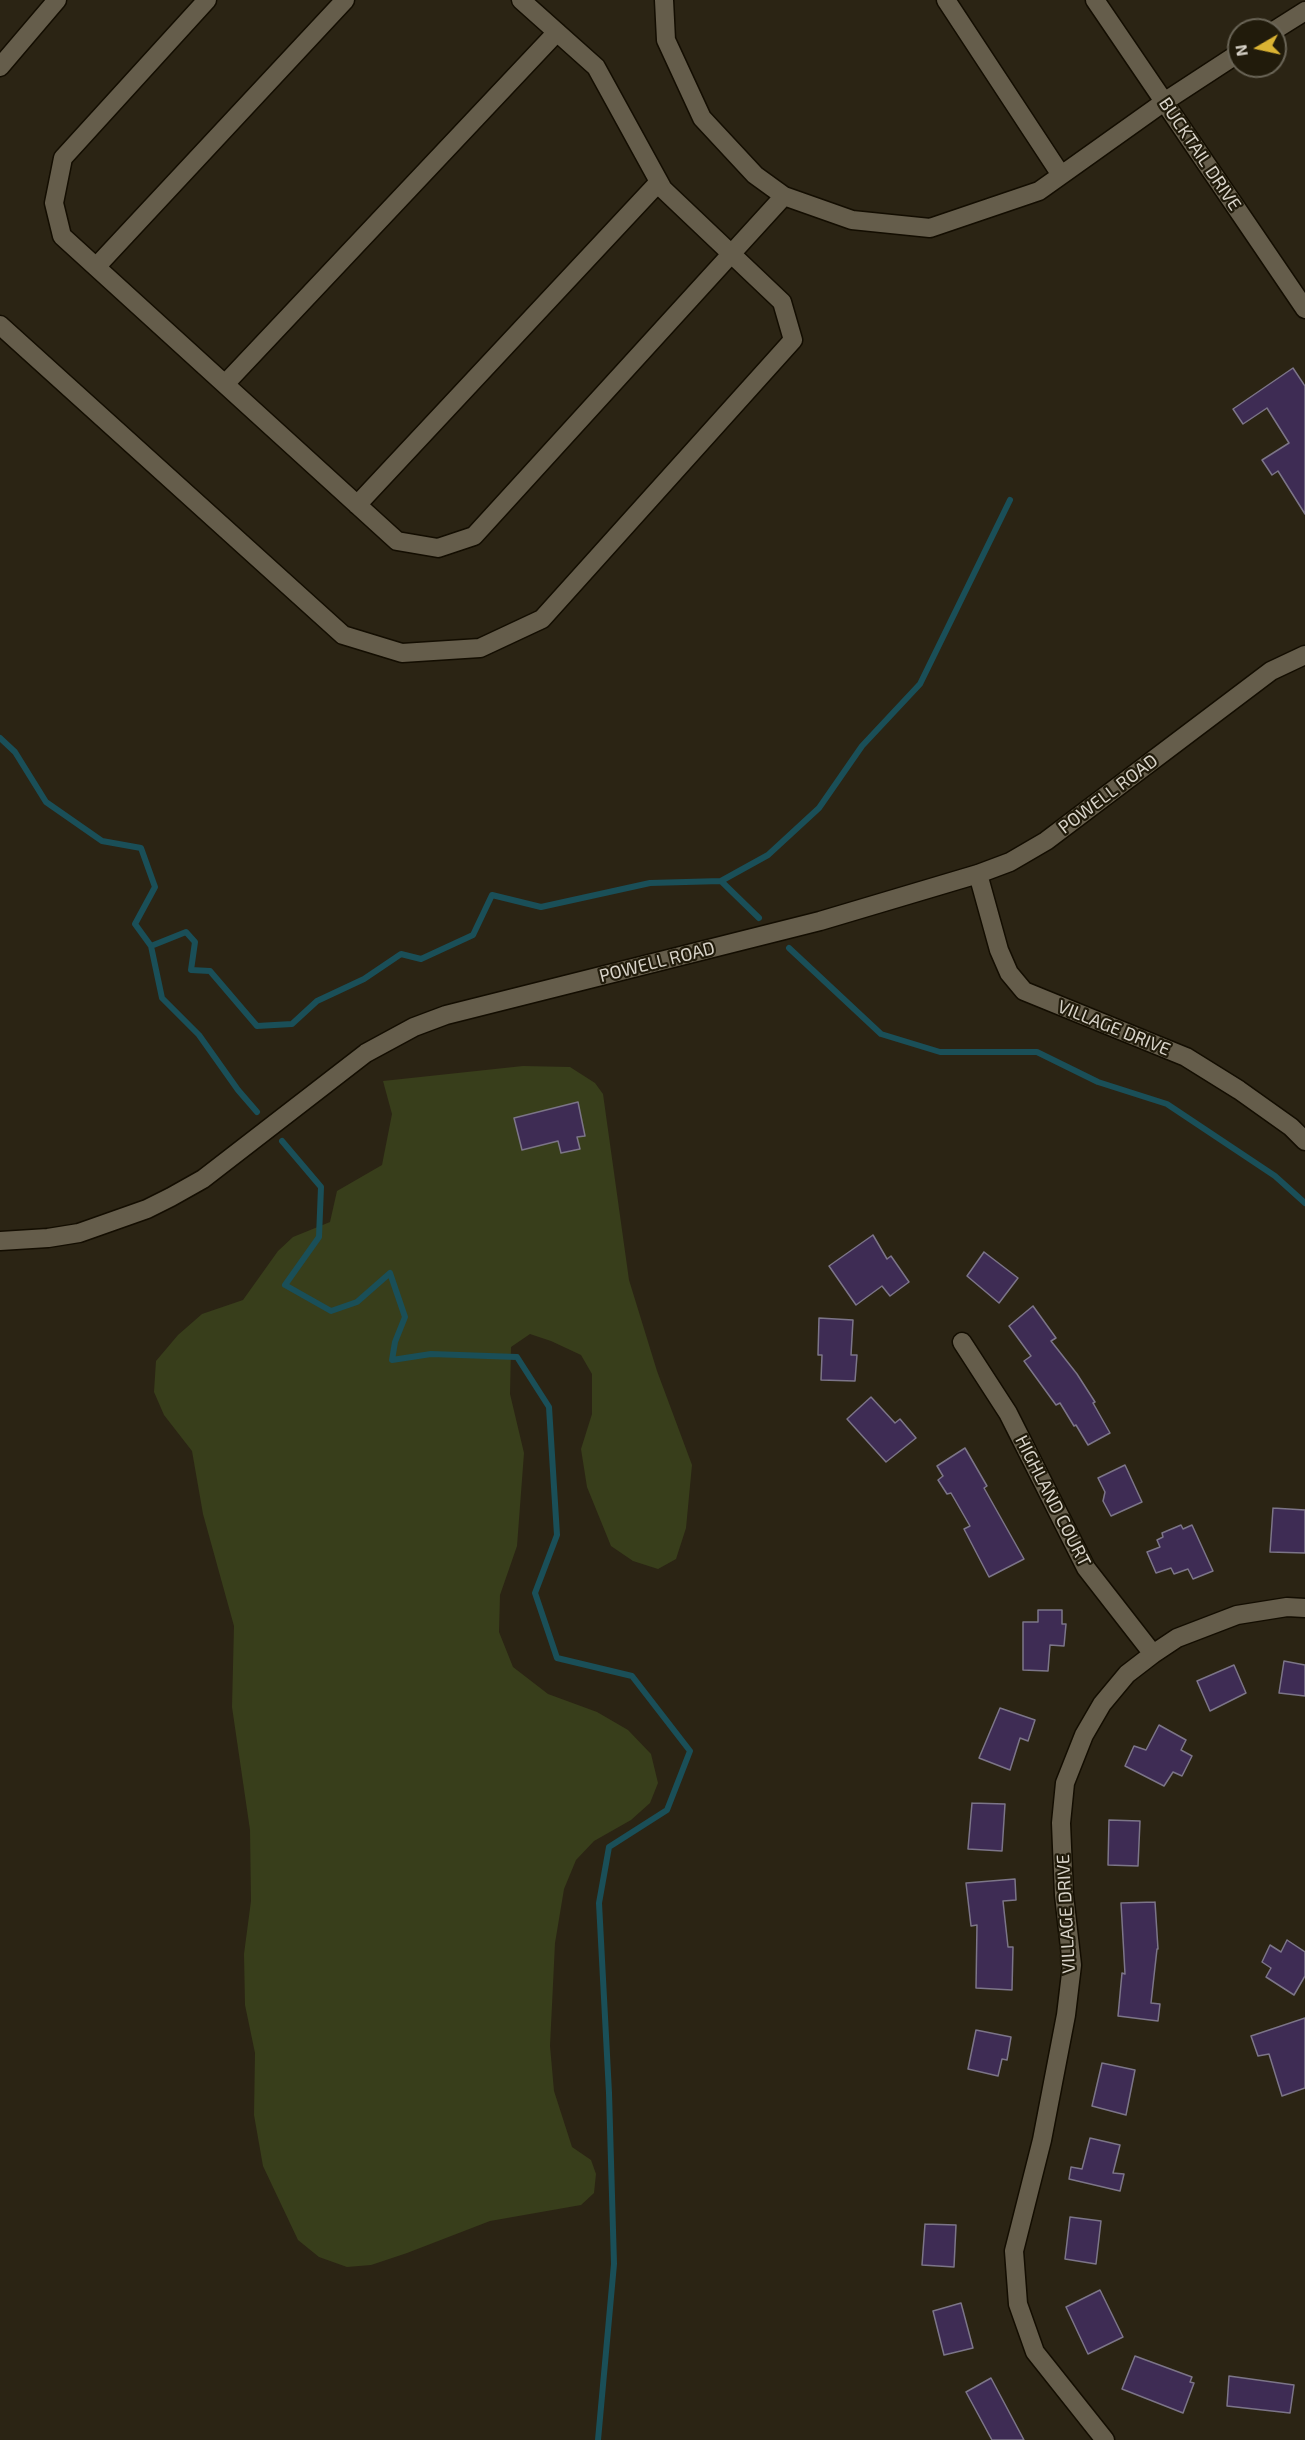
<!DOCTYPE html>
<html>
<head>
<meta charset="utf-8">
<style>
	body { margin:0 }
	#map { position:relative; width:1305px; height:2440px; overflow:hidden; background:#2b2414; font-family:"Exo 2",sans-serif }
	canvas { display:block }
	.north { position:absolute; left:1227px; top:18px; width:60px; height:60px; box-sizing:border-box; background:#211b0b; border:2px solid #6a6557; border-radius:50%; rotate:261deg; font-size:16px; font-weight:700; line-height:24px; text-align:center; color:#d8d3c9 }
	.north::after { content:''; display:block; margin:auto; width:21px; height:27px; background:#dab333; clip-path:polygon(50% 0,100% 100%,50% 72%,0 100%) }
</style>
</head>
<body>
<div id="map">
<canvas width="1305" height="2440"></canvas>
<div class="north">N</div>
</div>
<script>
const ctx = document.querySelector('canvas').getContext('2d');
ctx.lineJoin = 'round';
function fillPath(path, color) { ctx.fillStyle = color; ctx.fill(path, 'evenodd'); }
const poly = rows => new Path2D(rows.map(r => 'M' + r).join(''));
function trace(path, color, width, dash) { ctx.strokeStyle = color; ctx.lineWidth = width; ctx.lineCap = dash ? 'butt' : 'round'; ctx.setLineDash(dash || []); ctx.stroke(path); }
function write(font, color, halo, rows, align = 'center') {
  ctx.font = font + ' "Exo 2",sans-serif'; ctx.lineWidth = 4.5; ctx.setLineDash([]); ctx.textBaseline = 'middle'; ctx.strokeStyle = halo; ctx.fillStyle = color; for (const [text, x, y, turn = 0] of rows) {
    ctx.save(); ctx.translate(x, y); ctx.rotate((+turn || 0) * Math.PI / 180); ctx.textAlign = isNaN(turn) ? turn : align; if (halo) ctx.strokeText(text, 0, 0); ctx.fillText(text, 0, 0); ctx.restore();
  }
}
const green = poly([
	[523,1066,570,1067,595,1083,603,1094,629,1280,657,1371,692,1465,686,1528,676,1559,658,1569,633,1561,611,1546,587,1487,581,1449,592,1414,592,1374,581,1355,551,1341,530,1334,511,1347,510,1394,524,1453,517,1546,500,1595,499,1632,513,1667,548,1694,597,1712,628,1730,651,1754,658,1783,650,1803,631,1820,594,1841,576,1860,564,1889,555,1943,550,2046,554,2091,572,2147,591,2160,596,2174,594,2193,581,2205,490,2221,407,2253,371,2265,347,2267,319,2257,298,2240,263,2166,254,2115,255,2053,245,2005,244,1954,251,1901,250,1830,232,1707,234,1626,203,1514,192,1451,164,1415,154,1392,156,1361,178,1335,202,1314,243,1300,278,1251,293,1237,330,1222,337,1191,382,1165,392,1114,383,1081]
]);
const stream = poly([
	[0,738,15,752,46,802,102,841,141,848,155,887,135,924,151,946,162,998,199,1035,238,1090,257,1112],
	[721,881,759,918],
	[151,946,186,932,195,942,191,970,210,971,257,1026,292,1024,317,1001,364,979,401,954,421,959,473,935,492,895,541,907,650,883,721,881,768,855,819,808,862,746,920,684,1010,500],
	[789,948,881,1034,940,1052,1037,1052,1098,1082,1167,1104,1275,1176,1305,1203],
	[282,1141,321,1187,319,1237,285,1285,331,1311,357,1302,390,1273,405,1317,395,1342,392,1360,431,1354,517,1357,549,1407,557,1535,535,1593,557,1658,632,1676,690,1751,667,1810,609,1847,599,1903,609,2093,614,2264,598,2440]
]);
const building = poly([
	[1293,368,1305,386,1305,514,1278,471,1272,475,1262,460,1289,443,1267,408,1243,424,1233,409,1293,368],
	[578,1102,585,1136,577,1137,580,1149,561,1153,558,1141,522,1150,514,1118,578,1102],
	[873,1235,887,1259,891,1256,909,1282,890,1296,882,1286,856,1305,829,1266,873,1235],
	[984,1252,1018,1278,999,1303,967,1276,984,1252],
	[1033,1306,1056,1338,1051,1341,1077,1374,1095,1402,1093,1403,1110,1433,1088,1445,1076,1425,1074,1426,1060,1403,1056,1405,1024,1361,1031,1356,1009,1326,1033,1306],
	[819,1318,853,1320,851,1355,857,1355,855,1381,821,1380,822,1355,818,1355,819,1318],
	[871,1397,895,1423,900,1419,916,1438,886,1462,847,1419,871,1397],
	[965,1448,987,1486,984,1488,1024,1559,989,1577,964,1529,970,1526,951,1493,947,1494,938,1480,943,1476,937,1466,965,1448],
	[1125,1465,1142,1502,1111,1516,1103,1501,1105,1492,1098,1478,1125,1465],
	[1273,1508,1305,1510,1305,1553,1270,1552,1273,1508],
	[1181,1525,1183,1529,1192,1525,1213,1571,1193,1579,1188,1569,1174,1574,1171,1568,1156,1573,1147,1552,1160,1547,1157,1540,1163,1537,1162,1533,1181,1525],
	[1038,1610,1062,1610,1062,1624,1066,1624,1064,1646,1050,1645,1048,1671,1023,1670,1023,1622,1038,1622,1038,1610],
	[1284,1661,1305,1665,1305,1696,1279,1693,1284,1661],
	[1234,1665,1246,1693,1210,1711,1197,1681,1234,1665],
	[1000,1708,1035,1720,1028,1741,1020,1738,1010,1770,979,1758,1000,1708],
	[1159,1725,1186,1740,1181,1750,1192,1756,1182,1776,1173,1772,1164,1786,1125,1766,1134,1746,1146,1750,1159,1725],
	[972,1803,1005,1804,1002,1851,968,1849,972,1803],
	[1109,1820,1140,1821,1138,1866,1108,1865,1109,1820],
	[1015,1879,1016,1900,1003,1901,1008,1947,1013,1947,1012,1990,976,1988,977,1925,971,1926,966,1883,1015,1879],
	[1155,1902,1158,1949,1157,1949,1151,2003,1160,2004,1158,2021,1118,2016,1122,1973,1125,1974,1121,1903,1155,1902],
	[1287,1940,1305,1952,1305,1976,1294,1995,1266,1977,1271,1968,1262,1962,1270,1945,1281,1952,1287,1940],
	[1305,2018,1305,2088,1282,2096,1269,2054,1258,2056,1251,2036,1305,2018],
	[976,2030,1011,2037,1007,2060,1002,2059,998,2076,968,2069,976,2030],
	[1102,2063,1135,2070,1126,2115,1092,2106,1102,2063],
	[1090,2138,1120,2145,1113,2173,1124,2174,1120,2191,1069,2179,1071,2167,1082,2169,1090,2138],
	[1070,2217,1101,2221,1096,2264,1065,2259,1070,2217],
	[925,2224,956,2225,954,2267,922,2265,925,2224],
	[1100,2290,1123,2337,1088,2354,1066,2307,1100,2290],
	[961,2303,973,2348,944,2355,933,2311,961,2303],
	[1135,2356,1192,2377,1190,2382,1194,2383,1183,2413,1122,2389,1135,2356],
	[1229,2376,1294,2385,1290,2413,1227,2406,1229,2376],
	[991,2378,1024,2440,992,2440,966,2392,991,2378]
]);
const minor = poly([
	[207,0,63,158,54,203,62,236,397,541,438,548,474,536,784,196],
	[664,0,666,40,702,118,755,175,784,196,852,220,930,228,1039,191,1164,102,1239,53],
	[946,0,1061,175],
	[1095,0,1305,309],
	[1275,30,1305,11],
	[0,67,57,0],
	[96,267,345,0],
	[0,325,343,635,402,653,480,648,542,619,793,340,782,302,663,189,596,67,521,0],
	[225,384,557,32],
	[357,505,659,182],
	[978,874,999,950,1009,973,1024,991,1186,1057,1239,1090,1291,1127,1305,1141],
	[0,1241,48,1238,79,1233,147,1209,171,1197,203,1179,366,1053,414,1027,446,1015,820,921,978,874,1010,862,1046,841,1271,671,1305,655],
	[962,1342,1008,1413,1086,1568,1153,1654],
	[1105,2440,1035,2352,1018,2304,1014,2251,1042,2140,1066,2015,1072,1965,1064,1895,1061,1823,1065,1783,1084,1735,1102,1704,1127,1674,1153,1654,1177,1638,1237,1615,1287,1607,1305,1608]
]);
const streetNames = [
	["BUCKTAIL DRIVE",1200,154,56],
	["POWELL ROAD",1108,794,-37],
	["POWELL ROAD",657,962,-14],
	["VILLAGE DRIVE",1114,1028,22],
	["HIGHLAND COURT",1053,1501,63],
	["VILLAGE DRIVE",1066,1914,-93]
];
fillPath(green, '#383e1b');
trace(stream, '#1a4f58', 6);
fillPath(building, '#3e2c54');
trace(building, '#7c7588', 1.5);
trace(minor, '#130d01', 21);
trace(minor, '#655d4b', 18);
write('18px', '#d8d3c9', '#211b0b', streetNames);
</script>
</body>
</html>
